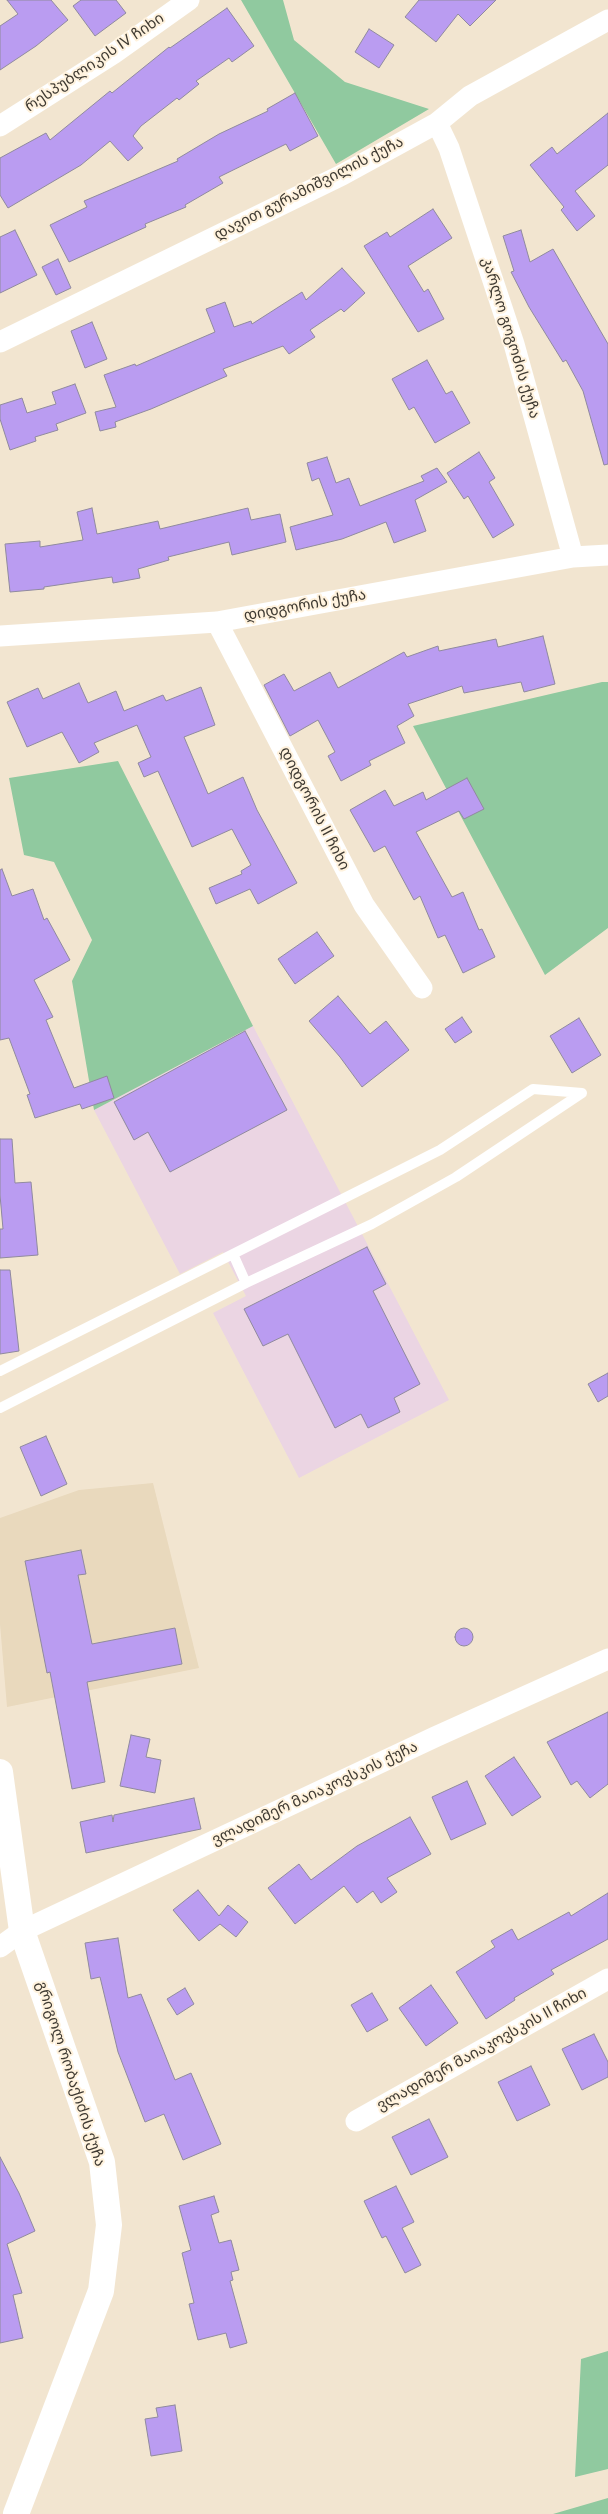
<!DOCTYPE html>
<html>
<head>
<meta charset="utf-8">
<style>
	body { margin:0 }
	canvas { display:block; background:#f2e5d0 }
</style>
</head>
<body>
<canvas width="608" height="2514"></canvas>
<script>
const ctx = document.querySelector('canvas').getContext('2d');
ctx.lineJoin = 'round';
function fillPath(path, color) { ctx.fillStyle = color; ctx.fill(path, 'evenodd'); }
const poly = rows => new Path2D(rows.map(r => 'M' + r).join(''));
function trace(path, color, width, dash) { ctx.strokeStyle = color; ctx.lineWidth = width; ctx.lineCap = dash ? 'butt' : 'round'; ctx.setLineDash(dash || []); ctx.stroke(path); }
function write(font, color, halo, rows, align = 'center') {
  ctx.font = font + ' Roboto,"Noto Sans Georgian",sans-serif'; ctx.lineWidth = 4; ctx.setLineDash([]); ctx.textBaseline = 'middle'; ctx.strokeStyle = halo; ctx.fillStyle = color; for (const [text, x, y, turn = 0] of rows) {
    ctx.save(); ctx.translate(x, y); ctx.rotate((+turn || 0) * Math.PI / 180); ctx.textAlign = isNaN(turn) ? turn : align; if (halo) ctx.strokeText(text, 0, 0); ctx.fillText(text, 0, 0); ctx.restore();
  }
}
const built = poly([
	[153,1483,199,1668,7,1707,0,1624,0,1518,79,1490]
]);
const industrial = poly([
	[253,1026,449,1400,299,1478,213,1313,246,1296,223,1252,180,1274,94,1110]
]);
const green = poly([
	[241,0,283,0,294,40,345,82,429,109,336,164],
	[602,682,608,682,608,928,545,975,413,726],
	[118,761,253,1026,94,1110,72,981,92,940,54,862,24,855,9,778],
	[608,2351,608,2469,575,2477,581,2359],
	[608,2498,608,2514,553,2514]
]);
const building = poly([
	[7,0,51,0,68,20,36,46,0,70,0,26,18,14,7,0],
	[81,0,116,0,126,13,95,36,73,6,81,0],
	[419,0,496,0,470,26,458,14,436,42,405,17,419,0],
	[227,8,254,46,232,62,229,58,196,81,199,84,179,100,177,98,141,126,133,136,143,148,128,161,110,141,81,165,8,208,0,195,0,158,46,133,50,140,110,91,112,93,169,47,170,48,227,8],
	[369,29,394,45,379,68,355,52,369,29],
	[295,93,318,136,290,151,286,144,219,177,223,183,185,205,186,207,145,224,146,227,69,262,50,225,87,207,84,201,178,161,177,159,219,134,268,111,267,109,295,93],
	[608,113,608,165,575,191,595,216,577,231,561,210,564,207,530,165,552,147,557,154,608,113],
	[433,209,452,238,408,266,424,292,428,289,444,319,418,332,364,246,387,232,390,237,433,209],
	[15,230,37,275,0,293,0,237,15,230],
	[521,230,530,262,553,249,608,344,608,464,604,465,583,391,566,360,563,362,529,307,511,272,514,271,503,236,521,230],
	[58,259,71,288,56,295,42,267,58,259],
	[342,268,365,293,344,312,341,309,310,330,315,337,289,354,283,346,223,369,227,376,151,409,115,422,116,427,100,431,95,412,116,407,104,375,135,364,136,366,215,332,206,309,225,302,234,327,251,321,252,324,302,292,306,300,342,268],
	[92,322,107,359,85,368,71,331,92,322],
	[427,360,446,394,452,391,470,423,435,443,414,407,409,410,392,379,427,360],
	[75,384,86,413,56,424,58,430,35,437,36,441,10,450,0,419,0,405,22,398,27,413,56,404,52,392,75,384],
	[479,452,495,478,489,482,514,525,493,538,468,496,464,499,447,473,479,452],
	[327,457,336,483,349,478,360,506,424,481,421,476,437,468,447,482,415,500,426,531,394,543,386,522,342,539,296,550,290,527,333,515,319,478,312,481,307,463,327,457],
	[92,508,97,534,158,521,160,529,248,508,251,520,280,514,286,542,232,555,229,542,168,557,169,560,138,569,140,578,113,583,112,577,44,587,44,589,10,592,5,544,40,541,40,547,83,540,77,512,92,508],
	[543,636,555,684,524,692,521,682,464,693,462,686,408,704,414,716,397,726,405,743,369,761,371,765,341,781,328,756,335,752,318,720,290,736,264,685,284,674,294,691,330,672,338,688,404,652,407,657,438,646,439,651,496,639,498,647,543,636],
	[79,683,88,703,116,691,124,711,163,695,166,701,201,687,215,725,184,737,208,794,243,777,257,810,297,883,258,904,250,889,216,904,209,888,242,874,241,871,251,865,232,829,192,847,158,771,144,777,138,763,151,757,137,725,94,743,99,752,79,763,62,732,27,747,7,702,38,688,43,699,79,683],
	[467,778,484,809,464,819,459,811,416,832,452,897,463,892,479,930,482,929,495,957,463,973,445,935,438,938,420,896,414,900,385,846,374,852,350,810,385,790,394,806,423,792,426,800,467,778],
	[2,869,12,896,33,889,44,920,47,918,70,960,34,980,53,1017,46,1020,74,1088,107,1076,114,1098,82,1109,80,1104,35,1118,27,1095,30,1094,9,1038,0,1040,0,870,2,869],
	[317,932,334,956,295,984,278,959,317,932],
	[338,996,370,1034,386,1021,409,1050,362,1087,340,1057,309,1021,338,996],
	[462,1017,472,1032,455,1043,445,1029,462,1017],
	[579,1018,601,1055,572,1073,550,1036,579,1018],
	[245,1031,287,1110,170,1172,148,1132,134,1140,114,1102,245,1031],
	[0,1139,12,1139,15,1183,31,1182,38,1255,0,1258,0,1229,3,1229,0,1195,0,1139],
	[367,1247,386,1284,373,1291,420,1384,394,1398,400,1412,368,1428,361,1414,335,1428,288,1334,263,1346,244,1309,367,1247],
	[0,1270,10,1270,19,1351,0,1354,0,1270],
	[608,1373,608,1396,598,1402,588,1384,608,1373],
	[46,1436,67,1484,41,1496,20,1447,46,1436],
	[81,1550,86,1574,78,1575,92,1644,175,1628,182,1664,87,1682,105,1782,72,1789,50,1672,47,1673,25,1561,81,1550],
	'455 1637a9 9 0 1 1 18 0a9 9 0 1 1-18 0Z',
	[608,1712,608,1784,590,1798,577,1781,571,1785,547,1742,608,1712],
	[131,1735,150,1739,146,1757,161,1760,155,1793,120,1786,131,1735],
	[514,1757,541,1797,512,1816,485,1776,514,1757],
	[467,1781,486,1824,451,1840,432,1797,467,1781],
	[194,1798,201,1829,86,1853,80,1822,112,1815,113,1822,114,1815,194,1798],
	[410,1817,431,1854,387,1878,397,1892,381,1903,373,1891,357,1903,344,1886,295,1924,268,1888,299,1864,311,1880,357,1846,410,1817],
	[198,1890,219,1916,228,1905,248,1922,236,1937,220,1924,199,1941,173,1910,198,1890],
	[608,1893,608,1939,551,1970,554,1974,514,1998,515,2000,486,2019,456,1972,495,1947,491,1941,512,1929,518,1940,569,1912,571,1916,608,1893],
	[118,1938,128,1998,141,1994,175,2080,191,2073,221,2144,183,2160,164,2114,145,2122,118,2052,100,1977,91,1979,85,1943,118,1938],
	[431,1985,458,2023,426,2046,399,2008,431,1985],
	[185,1988,194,2004,177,2015,167,1999,185,1988],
	[372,1993,388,2020,367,2032,351,2005,372,1993],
	[594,2034,608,2062,608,2077,582,2090,562,2049,594,2034],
	[531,2066,550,2105,517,2121,498,2082,531,2066],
	[429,2119,448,2157,411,2175,392,2137,429,2119],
	[0,2157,19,2193,35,2231,7,2244,22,2293,13,2295,23,2338,0,2343,0,2157],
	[396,2186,414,2222,402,2228,421,2265,405,2273,386,2236,382,2238,364,2201,396,2186],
	[214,2196,219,2212,211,2215,219,2243,231,2240,239,2270,231,2272,233,2280,230,2281,247,2343,230,2348,226,2333,198,2340,189,2304,194,2303,182,2253,191,2250,179,2206,214,2196],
	[175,2405,182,2451,151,2456,145,2419,158,2417,156,2408,175,2405]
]);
const service = poly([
	[233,1254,246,1283],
	[0,1371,440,1150,533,1089,582,1093,456,1177,372,1224,246,1283,0,1408]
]);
const minor = poly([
	[437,123,449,148,514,344,573,557],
	[0,126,113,54,189,0],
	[0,342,342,175,437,123,470,96,608,20],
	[217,622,364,905,422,988],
	[0,636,217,622,573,557,608,555],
	[0,1947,22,1931,435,1737,608,1659],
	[356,2121,608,1979]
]);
const tertiary = poly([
	[0,1772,22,1931,102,2162,109,2225,101,2291,16,2514]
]);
const streetNames = [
	["რესპუბლიკის IV ჩიხი",95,63,-34],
	["დავით გურამიშვილის ქუჩა",309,189,-27],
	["კარლო გოგოძის ქუჩა",510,338,73],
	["დიდგორის ქუჩა",305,606,-10],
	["დიდგორის II ჩიხი",314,809,63],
	["ვლადიმერ მაიაკოვსკის ქუჩა",315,1794,-25],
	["ვლადიმერ მაიაკოვსკის II ჩიხი",482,2050,-29],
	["გრიგოლ რობაქიძის ქუჩა",70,2074,72]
];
fillPath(built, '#e9d9bd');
fillPath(industrial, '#ebd5e3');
fillPath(green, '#90c99f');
fillPath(building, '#ba9cf1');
trace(building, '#908a9e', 1);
trace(service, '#fff', 10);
trace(minor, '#fff', 21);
trace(tertiary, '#fff', 26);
write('15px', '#3f3a32', '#fff2dd', streetNames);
</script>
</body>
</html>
